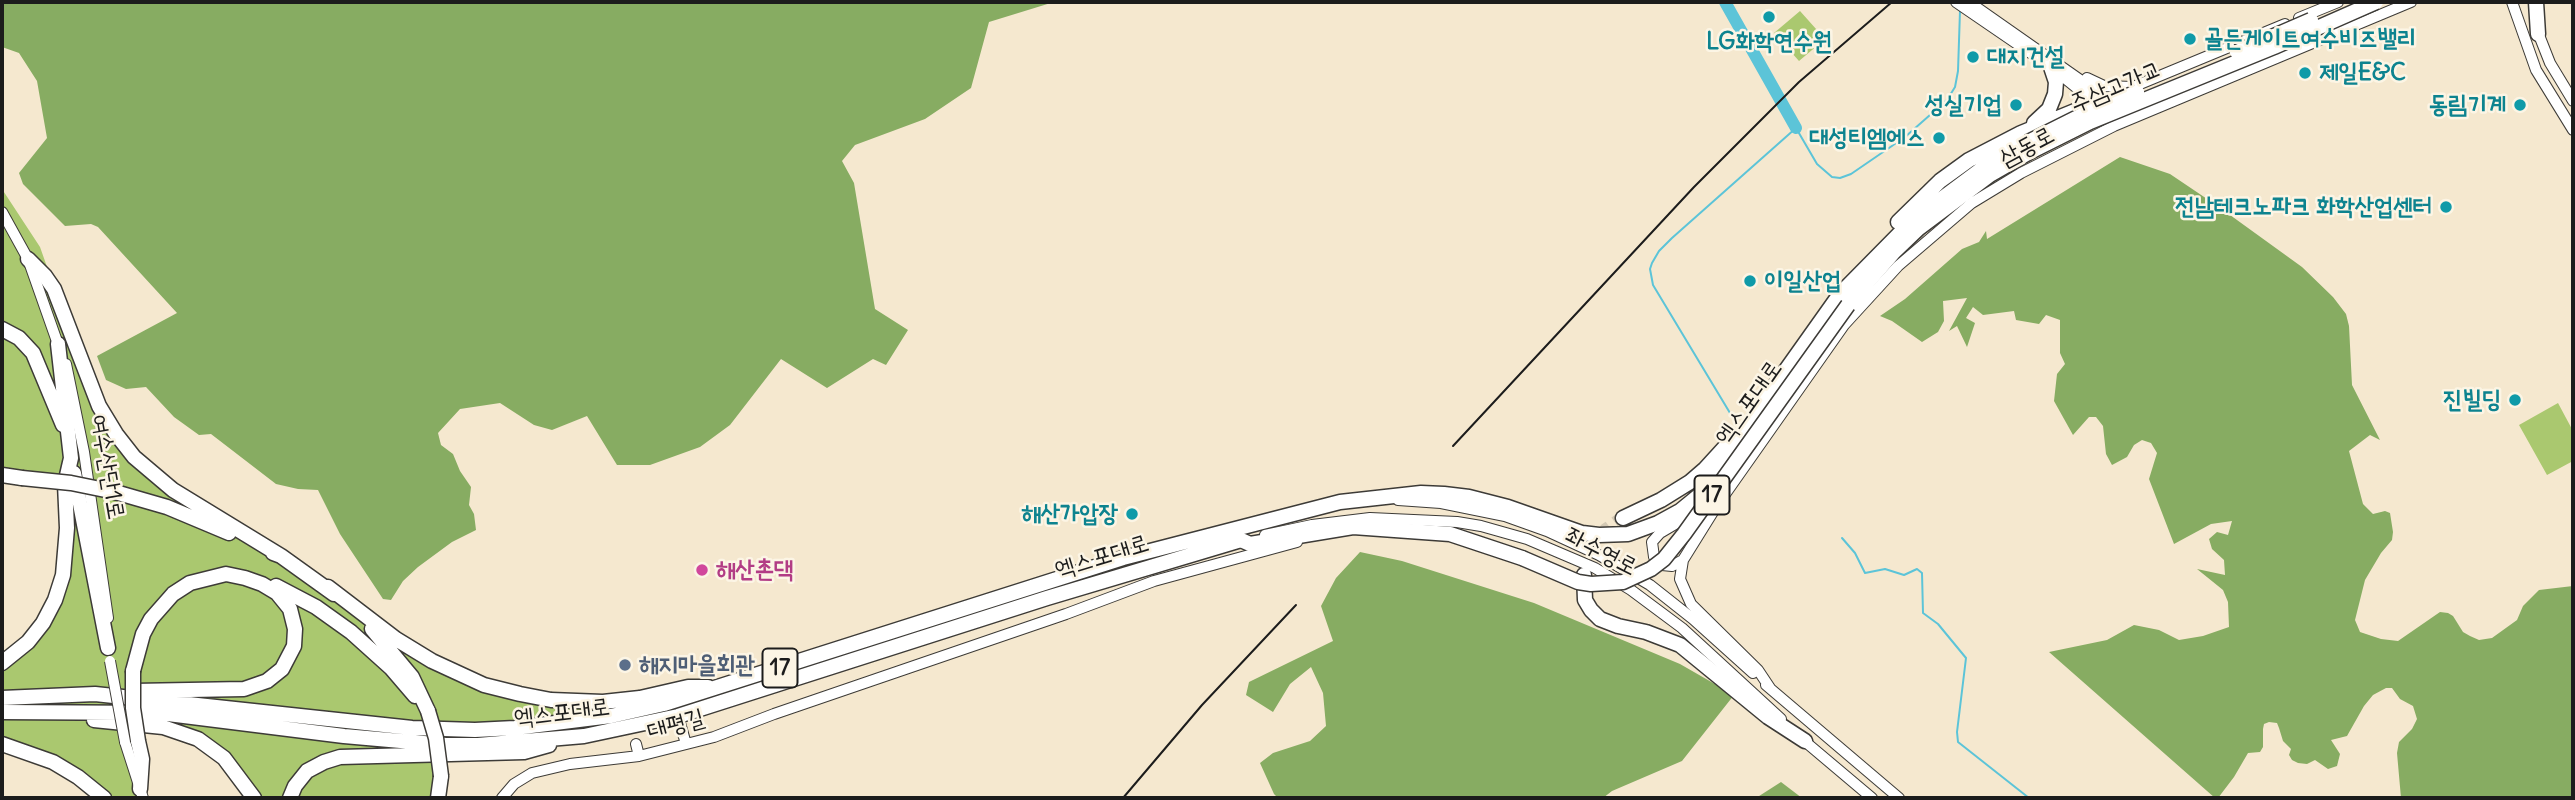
<!DOCTYPE html>
<html>
<head>
<meta charset="utf-8">
<style>
	body { margin:0 }
	#map { position:relative; width:2575px; height:800px; overflow:hidden; background:#f5e8cf; font-family:Delius,sans-serif }
	canvas { display:block }
	.frame { position:absolute; inset:0; border:4px solid #1c1c1c; pointer-events:none }
</style>
</head>
<body>
<div id="map">
<canvas width="2575" height="800"></canvas>
<div class="frame"></div>
</div>
<script>
const ctx = document.querySelector('canvas').getContext('2d');
ctx.lineJoin = 'round';
function fillPath(path, color) { ctx.fillStyle = color; ctx.fill(path, 'evenodd'); }
const poly = rows => new Path2D(rows.map(r => 'M' + r).join(''));
function trace(path, color, width, dash) { ctx.strokeStyle = color; ctx.lineWidth = width; ctx.lineCap = dash ? 'butt' : 'round'; ctx.setLineDash(dash || []); ctx.stroke(path); }
function write(font, color, halo, rows, align = 'center') {
  ctx.font = font + ' Delius,"Poor Story",sans-serif'; ctx.lineWidth = 5; ctx.setLineDash([]); ctx.textBaseline = 'middle'; ctx.strokeStyle = halo; ctx.fillStyle = color; for (const [text, x, y, turn = 0] of rows) {
    ctx.save(); ctx.translate(x, y); ctx.rotate((+turn || 0) * Math.PI / 180); ctx.textAlign = isNaN(turn) ? turn : align; if (halo) ctx.strokeText(text, 0, 0); ctx.fillText(text, 0, 0); ctx.restore();
  }
}
const green = poly([
	[1800,11,1825,39,1799,61,1774,33],
	[2,189,40,247,76,349,134,457,364,613,484,685,603,702,608,731,439,755,438,798,254,798,207,744,121,724,140,789,138,798,104,798,96,790,2,744,2,663,55,600,65,484,2,475],
	[2558,403,2573,431,2573,461,2547,475,2519,425]
]);
const forest = poly([
	[2,2,1054,2,989,22,971,88,925,119,855,145,842,161,854,183,875,309,908,330,886,365,873,359,827,388,781,359,730,425,700,447,650,465,617,465,587,416,552,430,534,425,500,403,460,409,438,433,441,445,453,454,460,471,471,487,469,505,474,514,476,530,452,542,418,567,403,581,391,600,383,599,340,534,318,490,298,489,276,484,211,434,199,435,174,417,146,387,126,389,106,380,97,356,177,313,98,227,91,224,65,226,23,184,19,173,47,138,37,81,19,53,2,47],
	[2120,157,2170,174,2219,207,2302,267,2333,297,2346,314,2349,326,2352,385,2380,440,2370,435,2349,451,2363,504,2373,514,2385,511,2390,513,2393,532,2392,540,2381,553,2365,580,2355,620,2360,632,2381,639,2398,641,2440,612,2448,613,2453,616,2463,632,2470,636,2479,640,2492,638,2517,620,2523,606,2539,590,2573,586,2573,798,2401,798,2397,753,2399,742,2412,729,2417,719,2413,706,2400,699,2392,688,2386,688,2373,695,2364,706,2347,736,2331,740,2340,754,2337,766,2328,769,2315,760,2307,764,2298,763,2292,760,2289,755,2291,749,2283,741,2279,728,2277,723,2269,722,2264,724,2263,729,2263,747,2260,752,2248,753,2234,777,2218,798,2215,798,2049,652,2107,640,2134,625,2159,630,2179,640,2203,636,2229,627,2228,602,2223,590,2197,569,2225,575,2224,560,2212,549,2209,539,2217,532,2228,535,2232,521,2211,524,2174,544,2149,479,2157,453,2151,443,2142,440,2134,445,2127,457,2112,465,2106,454,2103,426,2096,417,2089,417,2073,435,2054,401,2057,374,2065,364,2060,353,2060,320,2046,315,2039,324,2016,320,2014,311,1983,315,1973,307,1966,318,1975,323,1967,347,1957,326,1949,331,1967,298,1943,301,1944,321,1938,332,1922,342,1892,321,1880,316,1905,299,1962,249,1979,242,1986,231,1987,239],
	[1360,552,1402,561,1534,603,1680,664,1734,695,1682,761,1612,791,1603,798,1278,798,1274,794,1260,763,1273,753,1310,741,1326,726,1323,693,1311,667,1290,684,1273,712,1246,695,1249,682,1333,641,1321,606,1336,578],
	[1781,782,1802,798,1756,798]
]);
const stream = poly([
	[1730,413,1653,285,1650,269,1652,263,1659,251,1672,238,1796,128,1817,164,1832,177,1840,178,1851,174,1905,137,1947,100,1955,87,1958,71,1960,11],
	[1842,538,1855,553,1865,573,1885,569,1904,575,1917,569,1922,573,1923,613,1938,624,1966,658,1957,732,1958,742,2029,798]
]);
const river = poly([
	[1725,2,1796,128]
]);
const highwayTunnel = poly([
	[1584,575,1587,558,1593,545,1606,530,1623,518]
]);
const minor = poly([
	[1956,2,2051,67,2103,109],
	[1969,2,2116,105],
	[2512,2,2536,70,2573,130],
	[2299,18,2338,2],
	[2537,30,2550,63,2573,101],
	[2087,78,2104,86,2133,87],
	[2128,89,2285,24],
	[1970,204,2021,173,2114,126,2411,2],
	[2,212,28,259,60,350],
	[66,364,84,452,108,618],
	[1398,500,1441,503,1505,516,1547,531,1599,555,1650,585,1693,619,1753,673],
	[1265,535,1312,525,1370,518,1457,522,1481,526,1527,539,1595,568,1631,590,1682,628,1781,719],
	[1683,560,1672,566,1662,565,1654,557,1652,542,1660,533,1687,517,1698,506],
	[1766,685,1899,798],
	[1770,688,1758,670,1691,604,1680,579,1683,560,1716,507,1844,325,1898,266,1974,201],
	[678,716,686,744],
	[1802,739,1872,798],
	[125,742,143,798],
	[636,744,639,756],
	[502,798,514,784,532,773,570,764,639,756,714,737,774,714,1066,614,1154,581,1297,542]
]);
const highway = poly([
	[2536,2,2538,34],
	[2034,123,2049,109,2055,94,2056,82,2051,67],
	[1898,222,1940,181,1969,160,2021,133,2087,106],
	[28,259,45,276,54,289,99,406,116,434,134,457,173,490,281,556],
	[1848,305,1894,252,1918,229,1990,175,2030,152],
	[2,329,19,338,33,353,63,425],
	[74,473,108,648],
	[2,475,22,478],
	[115,492,167,507,229,533],
	[1623,518,1661,500,1690,482,1705,469,1726,446],
	[273,553,281,556,334,594],
	[1584,575,1585,600,1591,610,1600,619,1618,626,1646,632,1680,645,1768,717,1805,741],
	[276,586,316,607,351,632,391,668,415,696],
	[328,587,396,639,432,661,484,685,520,694,551,700,603,702,640,698,688,687,708,687],
	[372,629,412,677,428,711],
	[2,663,28,642,43,623,55,600,63,575,67,528,65,484,71,458,58,344],
	[133,671,143,634,151,619,173,594,190,583,226,574,245,578,262,584,277,593,290,609,295,629,294,646,282,669,267,681,244,689,134,691],
	[2,698,95,694,412,728,475,730,515,728,611,716,664,704,1123,558,1340,502,1421,493,1444,494,1469,497,1508,507,1582,533,1599,535,1628,534,1658,523,1680,511,1702,493,1745,434,1759,408,1840,294,1913,220,1988,164,2028,142],
	[2,712,160,713,344,736,446,745,478,745,584,736,678,716,1047,598,1241,540,1250,544,1353,527,1450,534,1522,558],
	[94,720,163,727,198,739,224,758,254,798],
	[138,741,142,759,140,789],
	[2,744,53,762,78,777,104,798],
	[290,798,295,786,307,771,324,762,340,757,524,752,549,745],
	[438,798,441,776]
]);
const rail = poly([
	[1453,446,1694,187,1799,82,1892,2],
	[1123,798,1202,705,1296,605]
]);
const minorBridge = poly([
	[110,661,125,742]
]);
const highwayBridge = poly([
	[2237,52,2311,20],
	[2028,142,2086,113,2137,92],
	[2030,152,2090,122,2274,47,2376,2],
	[22,478,71,483,115,492],
	[1522,558,1578,582,1591,584,1623,582,1651,569,1664,559,1684,534,1848,305],
	[133,671,133,708,138,741],
	[428,711,436,738,441,776]
]);
const markers = [
	[1769,17,7,"#0f9aa8"],
	[2190,39,7,"#0f9aa8"],
	[1973,57,7,"#0f9aa8"],
	[2305,73,7,"#0f9aa8"],
	[2016,105,7,"#0f9aa8"],
	[2520,105,7,"#0f9aa8"],
	[1939,138,7,"#0f9aa8"],
	[2446,207,7,"#0f9aa8"],
	[1750,281,7,"#0f9aa8"],
	[2515,400,7,"#0f9aa8"],
	[1132,514,7,"#0f9aa8"],
	[702,570,7,"#d1479c"],
	[625,665,7,"#5c6f8a"]
];
const shields = [
	[1712,495,35],
	[780,668,35]
];
const shieldNames = [
	["17",1712,495],
	["17",780,668]
];
const cultureNames = [
	["골든게이트여수비즈밸리",2204,39,"left"],
	["LG화학연수원",1769,42,"center"],
	["대지건설",1987,57,"left"],
	["제일E&C",2319,73,"left"],
	["성실기업",2002,105],
	["동림기계",2506,105],
	["대성티엠에스",1925,138],
	["전남테크노파크 화학산업센터",2432,207],
	["이일산업",1764,281,"left"],
	["진빌딩",2501,400],
	["해산가압장",1118,514]
];
const streetNames = [
	["주삼고가교",2116,87,-23],
	["삼동로",2027,147,-28],
	["엑스포대로",1749,403,-55],
	["여수산단1로",107,467,80],
	["좌수영로",1601,552,27],
	["엑스포대로",1102,557,-17],
	["엑스포대로",562,713,-7],
	["대평길",676,725,-15]
];
const hotelNames = [
	["해산촌댁",716,570]
];
const serviceNames = [
	["해지마을회관",639,665]
];
fillPath(green, '#aac86f');
fillPath(forest, '#87ac62');
trace(stream, '#5cc4d8', 2);
trace(river, '#5cc4d8', 12);
trace(highwayTunnel, '#d4c9b4', 14, [14, 7]);
trace(minor, '#3d3b37', 12);
trace(highway, '#3d3b37', 17);
trace(minor, '#fff', 10);
trace(highway, '#fff', 14);
trace(rail, '#1c1c1c', 2);
trace(minorBridge, '#3d3b37', 12, []);
trace(highwayBridge, '#3d3b37', 17, []);
trace(minorBridge, '#fff', 10);
trace(highwayBridge, '#fff', 14);
for (const [x, y, r, color] of markers) { const dot = new Path2D(); dot.arc(x, y, r, 0, 2 * Math.PI); ctx.fillStyle = color; ctx.fill(dot); trace(dot, '#fcf5e5', 2.5); }
for (const [x, y, w] of shields) { const box = new Path2D(); box.roundRect(x - w / 2, y - 19.5, w, 39, 5); ctx.fillStyle = '#fcf5e5'; ctx.fill(box); trace(box, '#1c1c1c', 2); }
write('bold 23px', '#1c1c1c', null, shieldNames);
write('bold 24px', '#0d838f', '#fcf5e5', cultureNames, 'right');
write('24px', '#1c1c1c', '#fcf5e5', streetNames);
write('bold 24px', '#b23c85', '#fcf5e5', hotelNames, 'left');
write('bold 24px', '#4e5e75', '#fcf5e5', serviceNames, 'left');
</script>
</body>
</html>
